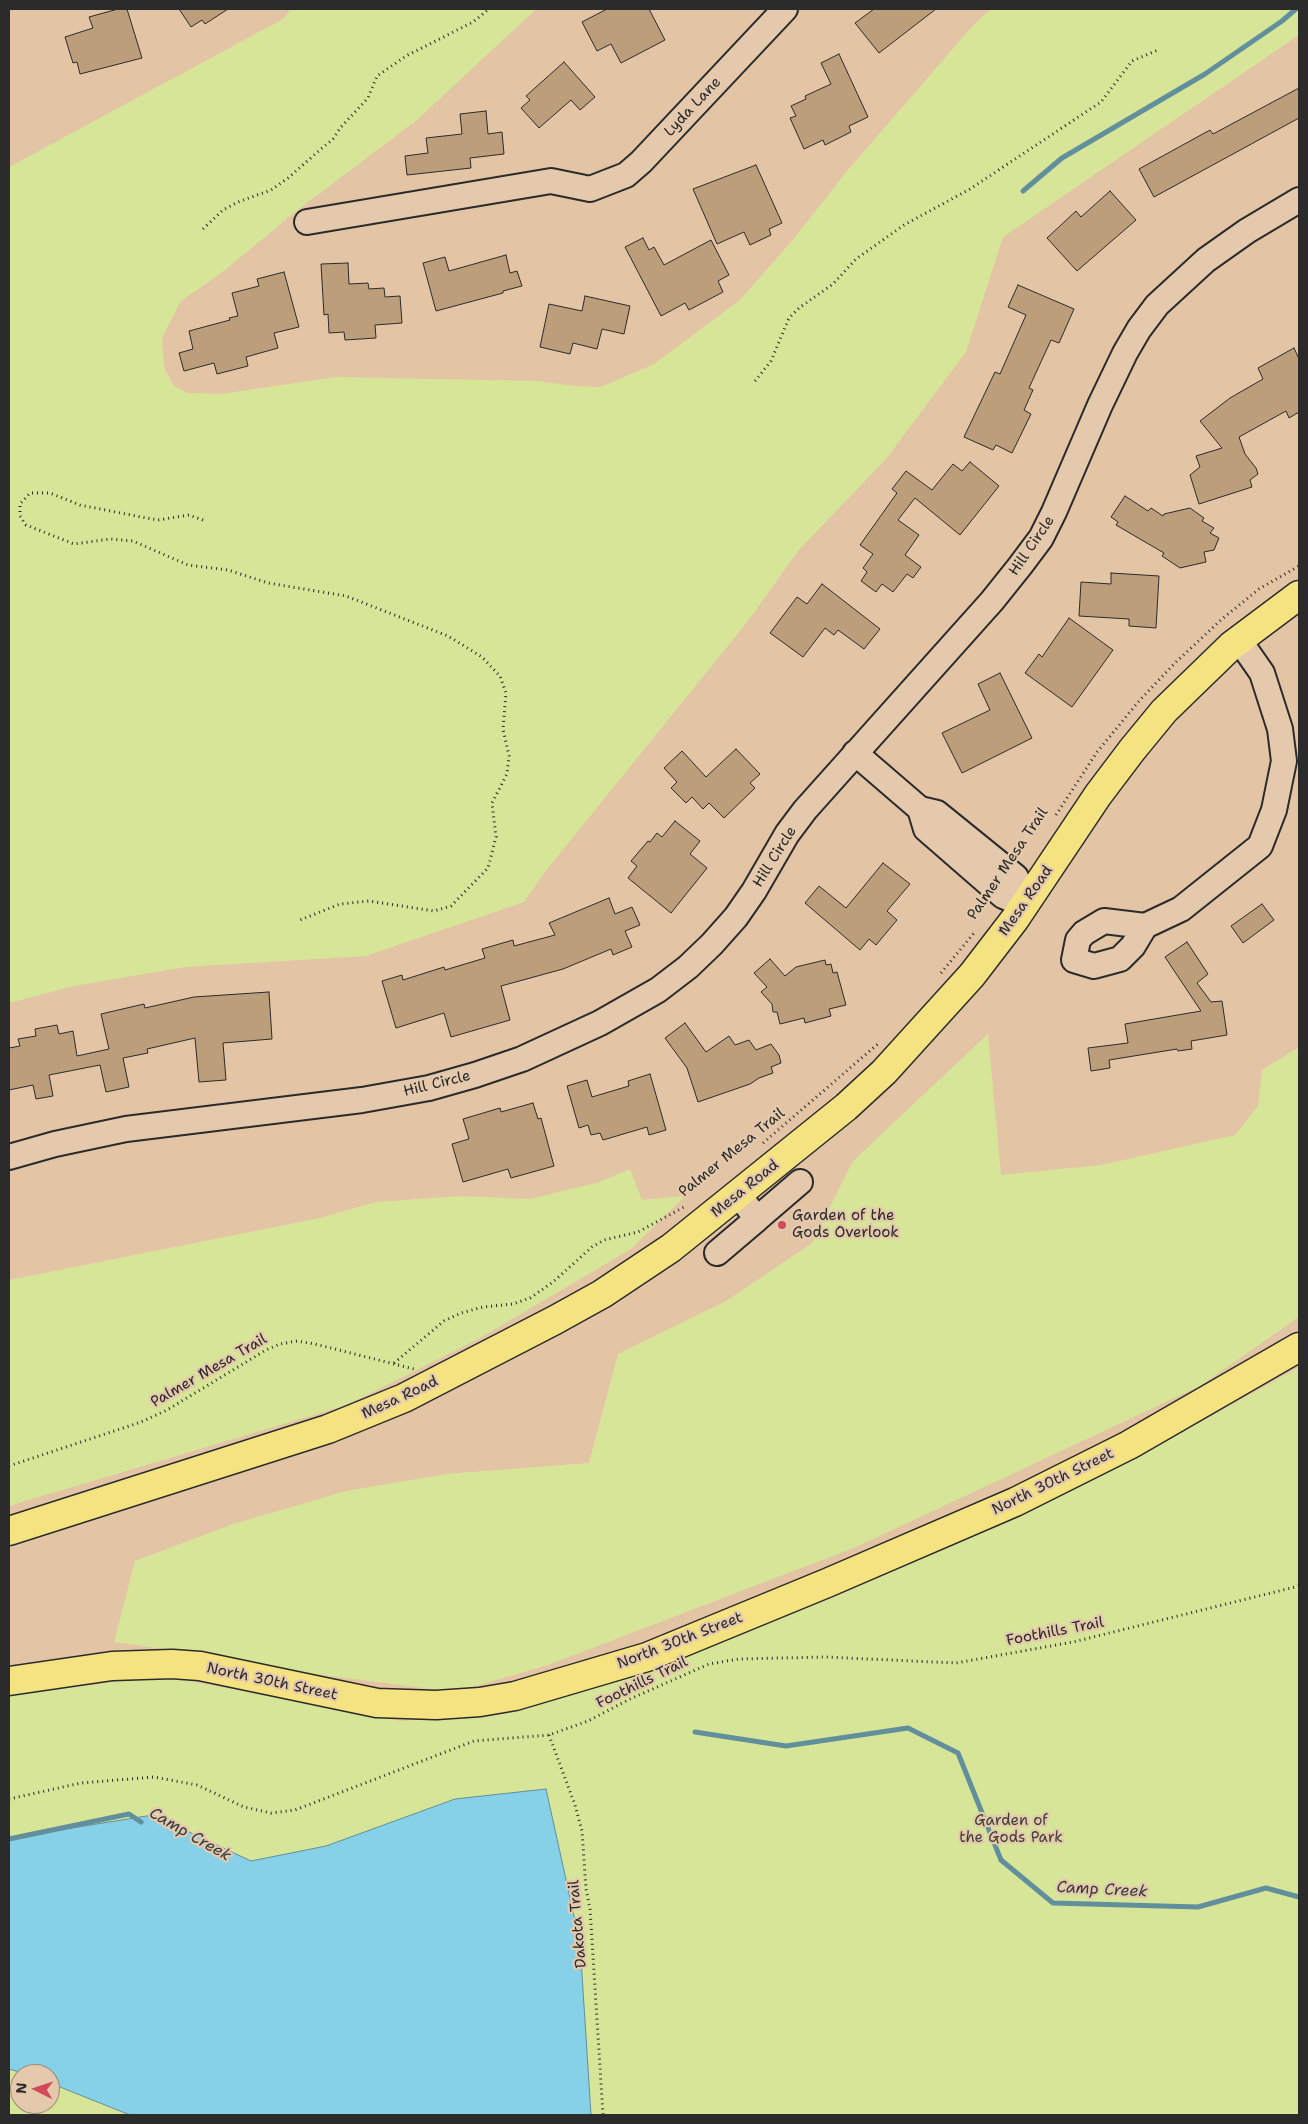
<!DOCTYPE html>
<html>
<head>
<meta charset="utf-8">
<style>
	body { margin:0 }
	#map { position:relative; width:1308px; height:2124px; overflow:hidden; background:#e3c5a6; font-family:"Shantell Sans",sans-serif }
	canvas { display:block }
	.frame { position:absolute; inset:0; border:10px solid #2b2b2b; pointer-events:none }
	.north { position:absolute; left:10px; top:2064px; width:50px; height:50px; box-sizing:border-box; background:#e5c9ac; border:1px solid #9b8a78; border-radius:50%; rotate:274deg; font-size:14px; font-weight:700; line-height:20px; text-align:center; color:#2b2b2b }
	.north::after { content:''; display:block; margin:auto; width:18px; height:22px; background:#d1495b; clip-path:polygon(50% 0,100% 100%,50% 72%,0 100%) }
</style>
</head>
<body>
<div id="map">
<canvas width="1308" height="2124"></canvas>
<div class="frame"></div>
<div class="north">N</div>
</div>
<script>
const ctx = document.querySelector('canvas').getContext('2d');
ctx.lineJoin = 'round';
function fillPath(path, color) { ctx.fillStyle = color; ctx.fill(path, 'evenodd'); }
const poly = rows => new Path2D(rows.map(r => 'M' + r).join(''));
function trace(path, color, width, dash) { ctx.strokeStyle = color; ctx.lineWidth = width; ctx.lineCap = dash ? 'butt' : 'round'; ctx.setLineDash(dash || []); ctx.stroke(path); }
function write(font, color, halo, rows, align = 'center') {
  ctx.font = font + ' "Shantell Sans",sans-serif'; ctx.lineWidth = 4.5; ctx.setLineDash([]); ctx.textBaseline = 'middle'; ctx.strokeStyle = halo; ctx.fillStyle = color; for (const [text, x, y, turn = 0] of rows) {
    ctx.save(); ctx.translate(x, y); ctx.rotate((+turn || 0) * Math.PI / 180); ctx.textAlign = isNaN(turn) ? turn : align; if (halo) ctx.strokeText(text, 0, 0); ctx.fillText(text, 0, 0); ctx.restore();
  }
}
const green = poly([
	[291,9,536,9,417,120,295,212,224,271,181,301,162,338,164,367,173,385,187,393,221,394,336,377,537,381,575,386,601,387,654,364,740,300,791,242,848,170,975,23,991,9,1299,9,1299,35,1003,237,966,352,886,459,798,551,748,621,544,873,524,902,366,956,185,967,74,986,9,1003,9,167,283,19],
	[988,1034,1001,1175,1101,1165,1235,1135,1258,1106,1262,1070,1299,1047,1299,1317,1200,1386,856,1547,548,1665,455,1692,322,1675,222,1657,114,1642,135,1561,233,1524,346,1491,446,1474,589,1463,618,1354,726,1301,812,1243,853,1161],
	[630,1169,642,1200,685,1196,631,1249,480,1338,347,1405,9,1506,9,1280,320,1218,376,1202,460,1196,530,1199,596,1183],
	[1299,1367,1299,2115,9,2115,9,1695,163,1676,400,1721,519,1710,622,1679,850,1590,1154,1448],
	[20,2074,50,2074,50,2104,20,2104]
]);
const water = poly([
	[546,1789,580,1943,591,2115,130,2115,50,2083,50,2074,27,2074,9,2069,9,1838,153,1815,251,1861,326,1846,455,1799,546,1789]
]);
const stream = poly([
	[1023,191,1062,158,1205,74,1282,21,1296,9],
	[695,1732,786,1746,908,1728,958,1753,1001,1860,1053,1903,1198,1907,1266,1888,1299,1897],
	[9,1839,129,1814,141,1822]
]);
const building = poly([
	[118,9,127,9,142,58,80,74,77,62,73,63,65,37,93,28,89,17,118,9],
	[179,9,228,9,205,24,202,20,191,27,179,9],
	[607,9,649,9,665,40,621,63,611,44,597,51,582,22,607,9],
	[874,9,936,9,879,53,855,23,874,9],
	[839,54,868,117,849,126,851,132,825,145,823,140,804,149,790,118,796,116,791,106,806,99,805,96,831,84,821,63,839,54],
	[564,62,595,97,580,110,571,100,539,128,521,108,530,100,526,96,564,62],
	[1299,88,1299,118,1154,197,1139,169,1210,130,1213,134,1299,88],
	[486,111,488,134,502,132,504,154,470,158,471,168,407,175,405,156,428,153,426,138,462,134,460,114,486,111],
	[756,165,782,223,769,229,771,235,750,245,744,232,717,244,693,189,756,165],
	[1110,191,1136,220,1077,271,1047,238,1076,211,1081,217,1110,191],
	[643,238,649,250,654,247,664,265,711,240,729,275,718,281,723,292,689,310,685,303,661,316,625,247,643,238],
	[506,255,510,273,517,271,522,286,503,291,503,293,436,311,423,263,445,257,449,271,506,255],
	[348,263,349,284,368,283,369,289,384,288,385,297,400,296,402,323,375,325,376,338,345,340,344,332,329,333,328,314,324,315,321,264,348,263],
	[284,272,299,327,274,333,278,348,246,357,248,366,217,374,214,363,184,371,179,353,193,349,189,331,230,320,229,318,238,316,232,293,259,286,257,279,284,272],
	[1018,285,1074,309,1059,343,1051,340,1029,388,1033,390,1024,410,1031,414,1012,453,996,445,993,450,964,437,995,372,1000,374,1026,315,1008,307,1018,285],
	[585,296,630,306,624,334,602,329,597,349,573,343,570,354,540,347,549,304,582,311,585,296],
	[1294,348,1299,359,1299,412,1289,418,1286,411,1239,437,1245,454,1256,468,1258,474,1250,480,1252,487,1199,504,1190,475,1200,467,1196,456,1222,448,1200,421,1230,398,1263,379,1258,368,1294,348],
	[970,462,999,486,960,535,915,498,898,520,919,535,905,555,921,567,913,578,907,574,893,592,882,584,876,592,861,581,867,572,863,568,873,554,860,545,897,493,892,489,906,471,932,490,953,464,962,471,970,462],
	[1125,496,1148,511,1151,508,1163,516,1164,514,1190,508,1204,518,1202,521,1214,528,1210,533,1219,538,1214,550,1204,552,1206,562,1180,568,1162,556,1164,553,1116,525,1118,522,1111,517,1125,496],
	[1111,573,1159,576,1156,628,1129,626,1129,619,1079,616,1081,582,1111,584,1111,573],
	[822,584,880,629,864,649,838,630,834,635,825,628,803,657,770,633,797,597,807,604,822,584],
	[1069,618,1113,650,1072,707,1025,673,1039,654,1042,657,1069,618],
	[1000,673,1032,738,962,773,942,733,990,710,978,684,1000,673],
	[736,749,760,774,750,783,755,788,724,818,709,803,703,809,692,797,686,803,671,788,677,782,664,768,682,751,706,777,736,749],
	[675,821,700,841,690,854,707,868,671,913,628,878,637,866,631,861,648,841,650,842,657,833,662,837,675,821],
	[883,863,910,884,887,911,897,920,876,945,869,939,860,950,805,903,819,886,846,908,883,863],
	[609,898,615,914,632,907,640,925,625,931,632,947,613,955,611,949,563,969,501,986,510,1020,451,1037,444,1013,396,1028,382,981,402,975,403,980,444,967,445,970,485,958,482,949,513,940,514,946,555,935,549,923,609,898],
	[1262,904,1274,920,1243,943,1231,926,1262,904],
	[1187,942,1208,974,1197,983,1211,1002,1222,1001,1227,1035,1191,1041,1192,1049,1178,1051,1177,1049,1109,1060,1110,1068,1091,1071,1088,1048,1128,1043,1125,1024,1201,1011,1165,957,1187,942],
	[770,959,785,976,796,967,825,960,826,965,831,964,833,973,837,972,846,1005,829,1009,831,1016,805,1023,804,1018,780,1024,777,1012,773,1012,772,1004,761,992,767,987,754,973,770,959],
	[269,992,272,1039,223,1043,226,1080,199,1082,195,1038,147,1049,148,1053,123,1058,129,1087,106,1092,100,1065,49,1075,53,1096,36,1099,33,1085,9,1090,9,1048,20,1046,18,1039,36,1036,35,1029,57,1025,59,1034,73,1031,77,1056,109,1049,101,1014,144,1004,145,1008,194,997,269,992],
	[685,1023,706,1052,729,1036,735,1045,749,1040,756,1050,771,1044,779,1055,781,1063,771,1067,773,1073,759,1078,750,1084,698,1102,687,1068,665,1038,685,1023],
	[650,1074,666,1130,649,1135,647,1127,603,1140,600,1133,591,1135,588,1125,579,1128,567,1086,587,1080,592,1097,629,1086,628,1081,650,1074],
	[533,1103,538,1119,541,1118,554,1166,511,1178,508,1169,463,1182,452,1144,469,1139,463,1119,500,1108,501,1112,533,1103]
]);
const path = poly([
	[203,229,223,210,238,202,271,190,288,178,321,149,333,139,341,127,368,98,377,76,406,56,473,22,489,9],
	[755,381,771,361,789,318,799,308,833,284,856,259,904,225,970,189,1101,102,1132,61,1158,50],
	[203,520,189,515,158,520,141,517,80,505,50,493,30,493,20,504,20,516,26,525,74,544,110,539,133,541,188,565,228,570,268,583,346,596,448,636,482,657,500,676,506,693,503,729,509,756,507,774,492,803,496,837,488,868,451,906,434,911,369,901,340,904,300,920],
	[1056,815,1097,752,1139,701,1175,663,1222,619,1259,589,1299,566],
	[941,973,974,933],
	[763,1143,879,1043],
	[394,1363,444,1321,461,1313,483,1307,513,1304,530,1298,553,1282,592,1247,604,1240,638,1232,684,1207],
	[9,1466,141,1422,167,1410,266,1350,280,1344,297,1341,315,1344,414,1369],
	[549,1735,575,1805,582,1831,586,1889,590,1908,603,2115],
	[9,1799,81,1783,154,1777,197,1785,244,1807,271,1813,295,1810,474,1741,549,1735,588,1721,630,1699,709,1664,739,1659,825,1657,956,1663,1073,1642,1299,1586]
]);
const minor = poly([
	[307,222,551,181,590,189,626,175,641,162,785,9],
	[855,753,920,809,926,829,1003,896,1025,905],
	[920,809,937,813,1016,877,1025,905],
	[1145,926,1104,921,1084,933,1078,940,1074,960,1094,966,1120,959,1133,946,1145,926,1181,909,1260,846,1274,810,1284,761,1280,729,1262,673,1239,640],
	[9,1157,55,1144,126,1129,362,1100,429,1088,475,1075,522,1059,600,1023,658,990,688,967,712,944,736,917,754,891,787,834,805,810,992,601,1020,566,1041,538,1054,512,1100,405,1125,353,1139,329,1157,305,1206,260,1247,231,1299,200],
	[757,1219,800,1182],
	[717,1253,757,1219,738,1194]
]);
const major = poly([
	[9,1531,328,1429,404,1398,555,1320,602,1294,671,1248,846,1107,884,1072,972,975,1015,919,1098,795,1132,750,1164,711,1231,646,1299,595],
	[9,1681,112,1666,172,1664,200,1666,377,1703,436,1705,480,1702,515,1696,647,1657,827,1583,1015,1502,1129,1445,1299,1347]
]);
const markers = [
	[782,1225,5,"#d1495b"]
];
const streetNames = [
	["Lyda Lane",693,107,-47],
	["Hill Circle",1032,546,-56],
	["Hill Circle",775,857,-58],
	["Palmer Mesa Trail",1008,864,-56],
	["Mesa Road",1026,901,-55],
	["Hill Circle",437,1084,-14],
	["Palmer Mesa Trail",732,1153,-39],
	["Mesa Road",745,1189,-39],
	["Palmer Mesa Trail",209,1371,-30],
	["Mesa Road",400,1398,-25],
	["North 30th Street",1053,1482,-26],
	["Foothills Trail",1055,1632,-11],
	["North 30th Street",680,1641,-21],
	["North 30th Street",272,1682,12],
	["Foothills Trail",642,1683,-26],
	["Dakota Trail",578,1924,-95]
];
const poiNames = [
	["Garden of the",792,1216],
	["Gods Overlook",792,1233]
];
const parkNames = [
	["Garden of",1011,1821],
	["the Gods Park",1011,1838]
];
const waterNames = [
	["Camp Creek",190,1835,30],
	["Camp Creek",1102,1890,3]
];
fillPath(green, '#d7e598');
fillPath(water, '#87d1e8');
trace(water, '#628f9c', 1);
trace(stream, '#628f9c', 5);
fillPath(building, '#bc9e7b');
trace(building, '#2b2b2b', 1);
trace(minor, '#2b2b2b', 28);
trace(major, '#2b2b2b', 31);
trace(path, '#2b2b2b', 3, [1, 4]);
trace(minor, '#e5c9ac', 24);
trace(major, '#f5e382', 28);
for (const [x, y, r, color] of markers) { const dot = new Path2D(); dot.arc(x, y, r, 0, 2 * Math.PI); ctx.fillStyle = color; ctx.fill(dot); trace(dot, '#e5c9ac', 2); }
write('15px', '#2b2b2b', '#e5c9ac', streetNames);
write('15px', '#2b2b2b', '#e5c9ac', poiNames, 'left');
write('15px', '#3c3e36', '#e5c9ac', parkNames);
write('italic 16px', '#343c3e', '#e5c9ac', waterNames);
</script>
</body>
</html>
